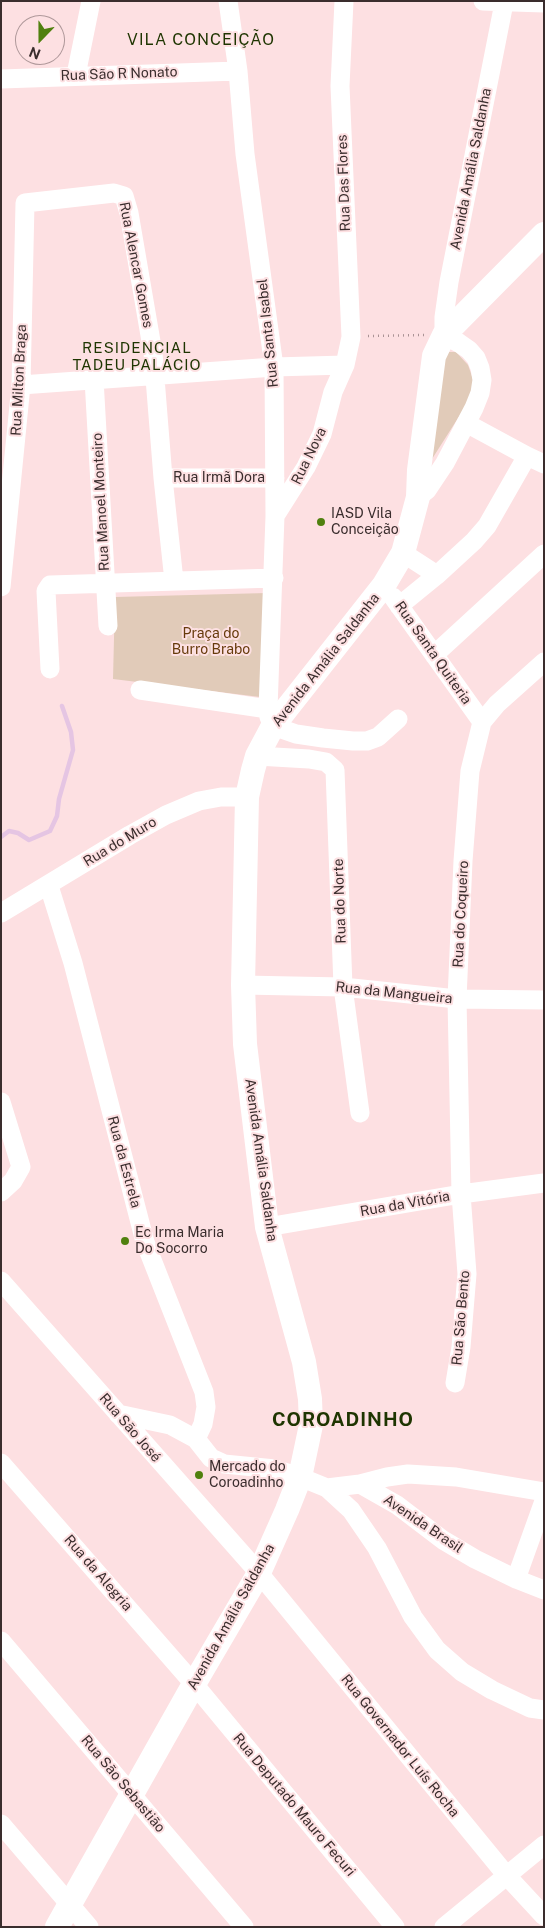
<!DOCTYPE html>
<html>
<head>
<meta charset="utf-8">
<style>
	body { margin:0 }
	#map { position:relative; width:545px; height:1928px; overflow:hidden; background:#fde0e2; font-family:"Public Sans",sans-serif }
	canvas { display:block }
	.frame { position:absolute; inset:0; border:2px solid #3a2d2d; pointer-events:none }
	.north { position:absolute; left:15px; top:15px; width:50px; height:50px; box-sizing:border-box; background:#fde0e2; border:1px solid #af989a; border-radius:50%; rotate:202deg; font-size:14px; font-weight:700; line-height:20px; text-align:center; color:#3a2d2d }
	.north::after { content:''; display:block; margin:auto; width:18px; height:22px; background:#50800e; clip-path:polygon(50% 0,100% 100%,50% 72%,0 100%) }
</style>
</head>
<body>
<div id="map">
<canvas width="545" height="1928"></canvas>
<div class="frame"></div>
<div class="north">N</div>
</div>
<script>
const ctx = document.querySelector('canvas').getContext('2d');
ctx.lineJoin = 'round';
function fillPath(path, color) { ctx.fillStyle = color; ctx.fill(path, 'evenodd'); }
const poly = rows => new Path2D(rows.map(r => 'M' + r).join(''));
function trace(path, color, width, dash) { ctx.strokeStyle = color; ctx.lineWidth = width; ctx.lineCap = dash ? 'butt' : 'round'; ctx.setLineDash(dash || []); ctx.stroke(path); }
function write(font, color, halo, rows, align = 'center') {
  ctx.font = font + ' "Public Sans",sans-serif'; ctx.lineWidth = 4; ctx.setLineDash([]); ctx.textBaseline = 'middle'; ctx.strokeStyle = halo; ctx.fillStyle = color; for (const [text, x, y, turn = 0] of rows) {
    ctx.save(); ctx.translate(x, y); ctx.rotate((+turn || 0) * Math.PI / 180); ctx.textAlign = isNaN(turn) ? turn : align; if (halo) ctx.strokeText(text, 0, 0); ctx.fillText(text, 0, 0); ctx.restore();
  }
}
const green = poly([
	[449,352,456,352,468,365,474,382,467,404,425,470,442,359],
	[267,593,260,697,113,679,115,597]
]);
const stream = poly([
	[1,837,9,831,18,833,29,840,50,831,57,816,59,799,73,750,71,732,62,706]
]);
const path = poly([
	[368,336,425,335]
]);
const minor = poly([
	[228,1,238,71,245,154,274,367,275,516,268,709,269,717,273,726,296,734,323,738,353,741,367,741,378,737,398,719],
	[483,1,544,3],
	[76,75,91,1],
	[1,79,238,71],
	[94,379,108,626],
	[21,385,274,367,345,365],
	[466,423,527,456,544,464],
	[163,478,275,478],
	[418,497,427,490,445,463,474,408,480,393,482,380,480,368,476,358,469,350,459,343,444,335,444,317,449,282,504,3],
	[275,516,306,467,322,434,333,392,345,365,351,337,340,86,344,1],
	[403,553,437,575],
	[1,587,21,385,25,203,114,193,124,196,129,213,153,353,163,478,174,581],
	[393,597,482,722],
	[399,606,437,575,474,541,487,526,527,456],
	[434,655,544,554],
	[50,669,46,591,50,585,274,578],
	[140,690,268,709],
	[257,756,309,759,326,762,335,770,343,987,360,1113],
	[49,886,73,963,145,1242,204,1392,206,1407,203,1424,196,1439],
	[1,913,130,835,166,815,199,801,221,797,247,797],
	[243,985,343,987,457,999,544,1000],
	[1,1102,21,1167,13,1181,1,1192],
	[267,1227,461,1194,544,1183],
	[1,1281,259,1573,507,1876,544,1916],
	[455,1383,461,1347,467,1274,461,1194,457,999,463,861,470,771,482,722,497,704,544,662],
	[118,1414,170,1425,196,1439,211,1458,224,1464,275,1469,300,1477,327,1488,351,1510,377,1548,413,1617,437,1650,462,1672,492,1690,530,1708,544,1710],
	[1,1463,194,1684,395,1927],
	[360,1484,387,1477,408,1474,456,1477,544,1492],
	[327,1488,360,1484,397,1505,443,1540,475,1559,516,1579,544,1590],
	[516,1579,544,1501],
	[1,1641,244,1927],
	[1,1824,89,1927],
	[444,1927,544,1845]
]);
const major = poly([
	[57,1927,194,1684,259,1573,287,1510,300,1477,311,1425,310,1399,304,1362,267,1227,245,1044,243,985,247,797,253,770,257,756,273,726,384,585,403,553,418,497,419,470,434,356,444,335,544,234]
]);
const markers = [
	[321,522,5,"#50800e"],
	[125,1241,5,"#50800e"],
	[199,1475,5,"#50800e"]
];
const streetNames = [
	["Rua São R Nonato",119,74,-2],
	["Avenida Amália Saldanha",471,169,-79],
	["Rua Das Flores",344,183,-92],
	["Rua Alencar Gomes",136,265,79],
	["Rua Santa Isabel",268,333,-96],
	["Rua Milton Braga",19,380,-87],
	["Rua Nova",309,456,-64],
	["Rua Irmã Dora",219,478],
	["Rua Manoel Monteiro",101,502,-93],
	["Rua Santa Quiteria",433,653,55],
	["Avenida Amália Saldanha",326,660,-52],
	["Rua do Muro",120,842,-31],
	["Rua do Norte",340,901,-92],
	["Rua do Coqueiro",461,914,-87],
	["Rua da Mangueira",394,993,6],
	["Avenida Amália Saldanha",261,1160,82],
	["Rua da Estrela",124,1162,75],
	["Rua da Vitória",405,1204,-10],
	["Rua São Bento",461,1318,-85],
	["Rua São José",130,1428,49],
	["Avenida Brasil",423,1524,34],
	["Rua da Alegria",98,1573,49],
	["Avenida Amália Saldanha",231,1617,-61],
	["Rua Governador Luís Rocha",400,1746,51],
	["Rua São Sebastião",123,1784,50],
	["Rua Deputado Mauro Fecuri",294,1805,50]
];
const poiNames = [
	["IASD Vila",331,514],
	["Conceição",331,530],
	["Ec Irma Maria",135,1233],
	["Do Socorro",135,1249],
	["Mercado do",209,1467],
	["Coroadinho",209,1483]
];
const parkNames = [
	["Praça do",211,634],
	["Burro Brabo",211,650]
];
const neighbourhoodNames = [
	["RESIDENCIAL",137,348],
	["TADEU PALÁCIO",137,365]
];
const quarterNames = [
	["VILA CONCEIÇÃO",201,40]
];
const districtNames = [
	["COROADINHO",343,1420]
];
fillPath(green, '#e1cbb9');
trace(stream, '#e5c5e3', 4.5);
trace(path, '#aa9395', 2.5, [1, 4]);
trace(minor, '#fff', 19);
trace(major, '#fff', 24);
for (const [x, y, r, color] of markers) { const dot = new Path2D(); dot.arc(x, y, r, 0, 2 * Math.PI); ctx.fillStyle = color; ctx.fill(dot); trace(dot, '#fde0e2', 2); }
write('14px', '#3a2d2d', '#fde0e2', streetNames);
write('14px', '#3a2d2d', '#fde0e2', poiNames, 'left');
write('14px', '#663a0b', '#fde0e2', parkNames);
ctx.letterSpacing = '1px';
write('15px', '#1e3501', '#fde0e2', neighbourhoodNames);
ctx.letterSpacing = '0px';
ctx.letterSpacing = '1px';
write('16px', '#1e3501', '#fde0e2', quarterNames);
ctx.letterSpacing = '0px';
ctx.letterSpacing = '1px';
write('bold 19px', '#1e3501', '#fde0e2', districtNames);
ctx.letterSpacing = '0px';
</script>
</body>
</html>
